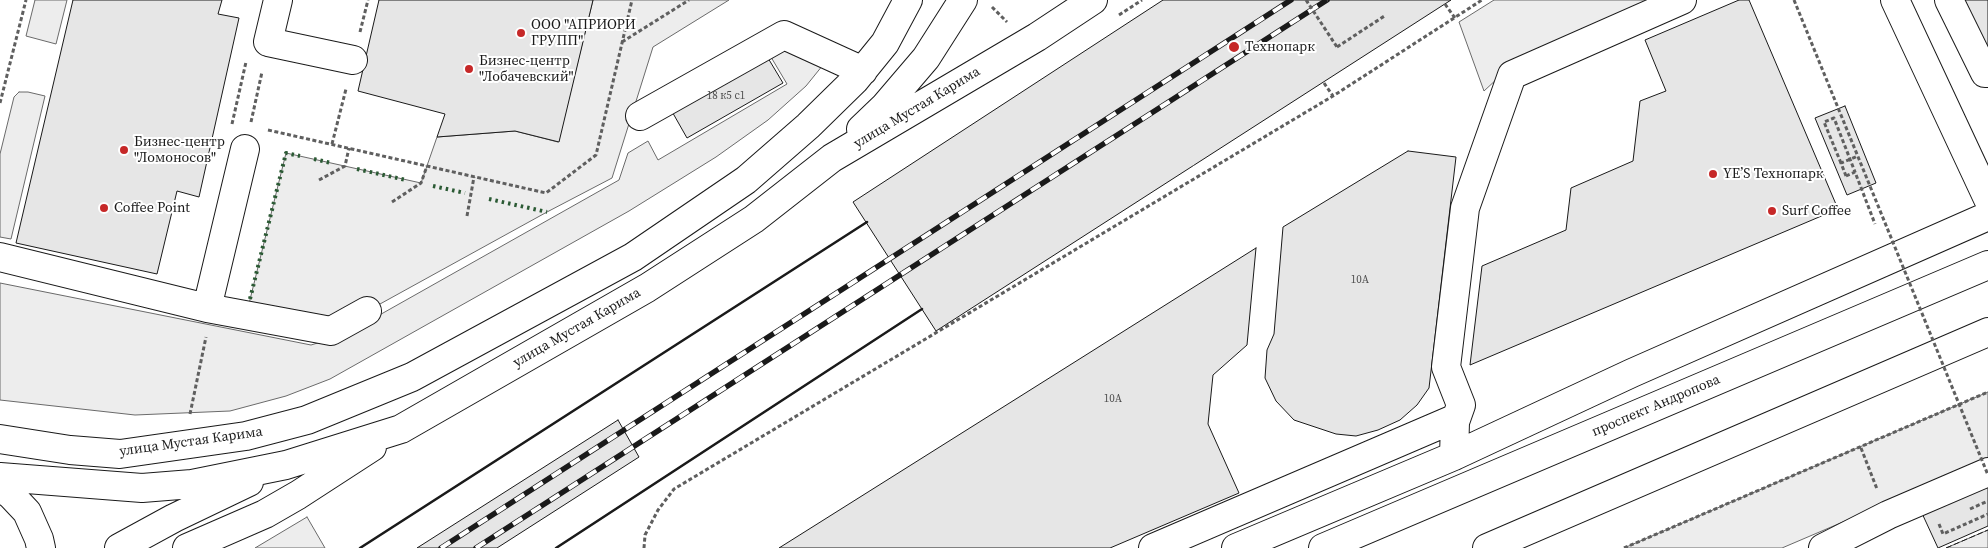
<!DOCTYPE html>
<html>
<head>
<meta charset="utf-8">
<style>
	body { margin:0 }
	canvas { display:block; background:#fff }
</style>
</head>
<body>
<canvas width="1988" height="548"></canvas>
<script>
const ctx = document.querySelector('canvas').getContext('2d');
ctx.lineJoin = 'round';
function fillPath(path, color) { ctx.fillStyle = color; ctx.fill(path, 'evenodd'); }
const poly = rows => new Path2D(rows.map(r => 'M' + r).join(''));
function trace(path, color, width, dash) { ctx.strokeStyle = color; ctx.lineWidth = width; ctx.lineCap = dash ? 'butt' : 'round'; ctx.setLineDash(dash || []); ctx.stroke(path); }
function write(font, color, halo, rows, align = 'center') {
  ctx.font = font + ' "Source Serif 4",serif'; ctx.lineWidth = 4; ctx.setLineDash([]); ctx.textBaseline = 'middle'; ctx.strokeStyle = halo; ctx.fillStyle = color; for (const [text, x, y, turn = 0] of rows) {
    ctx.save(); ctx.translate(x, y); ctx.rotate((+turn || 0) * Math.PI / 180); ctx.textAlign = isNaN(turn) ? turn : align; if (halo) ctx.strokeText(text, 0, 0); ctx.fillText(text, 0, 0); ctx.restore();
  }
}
const built = poly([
	[35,0,67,0,56,44,26,36,35,0],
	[593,0,729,0,653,47,612,178,547,212,331,331,246,316,286,153,421,183,437,137,515,131,558,142,593,0],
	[1494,0,1667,0,1498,78,1484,91,1459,22,1494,0],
	[785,43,827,60,806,86,768,120,716,157,629,211,330,379,286,396,230,411,135,415,0,400,0,283,311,345,344,335,619,180,628,153,648,141,658,160,787,84,768,52,785,43],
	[19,92,28,92,45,96,11,239,0,237,0,154,14,97,19,92],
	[1988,392,1988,460,1782,548,1624,548,1988,392],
	[307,517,325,548,255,548,307,517],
	[1988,530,1988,548,1946,548,1988,530]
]);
const building = poly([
	[73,0,222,0,218,14,239,18,199,197,177,191,157,274,16,243,73,0],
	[379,0,593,0,559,142,515,131,437,137,445,114,358,91,379,0],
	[1163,0,1451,0,936,331,853,202,1163,0],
	[1739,0,1749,0,1838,209,1470,365,1482,266,1566,230,1571,188,1633,161,1640,101,1666,91,1645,40,1739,0],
	[1964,0,1988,0,1988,54,1964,0],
	[765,53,783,83,687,138,670,108,765,53],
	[1845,106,1876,183,1847,195,1815,118,1845,106],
	[1408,151,1456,157,1429,388,1417,405,1400,420,1378,430,1356,436,1336,434,1294,420,1276,401,1265,378,1267,350,1274,334,1283,227,1408,151],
	[1256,248,1247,345,1213,375,1208,424,1239,493,1110,548,779,548,1256,248],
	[618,420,639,457,497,548,417,548,618,420],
	[1988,479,1988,526,1938,548,1920,509,1988,479]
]);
const path = poly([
	[1307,1,1308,0],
	[1445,4,1455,18],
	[992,7,1007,22],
	[1119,15,1142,0],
	[360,32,368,0],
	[622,42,689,0],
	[1337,47,1386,15],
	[1324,83,1333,96],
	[0,103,26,0],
	[251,122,262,72],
	[232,124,246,62],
	[268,130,546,193,596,155,632,0],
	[332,144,346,89],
	[1841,163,1824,122,1834,118,1855,172],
	[1846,176,1855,172,1875,224],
	[319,180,345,166,349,148],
	[392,202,421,183,427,166],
	[467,216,474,177],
	[190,414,206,337],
	[1861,448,1877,489],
	[1939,524,1943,534,1988,514],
	[644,548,645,535,658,510,674,489,1333,96,1482,0],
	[1624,548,1988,392]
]);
const minor = poly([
	[278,0,268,42,353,60],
	[1895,0,1988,199],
	[1949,0,1985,73,1988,73],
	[640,116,784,35,863,71],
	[861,129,885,106,926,58,963,0],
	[0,257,207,308,245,149],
	[207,308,331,331,367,311],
	[0,439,70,450,120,454,246,436,307,420,412,377,633,257,746,180,808,126,855,80,885,43,908,0],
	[1454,456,1455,422,1461,405,1446,367,1465,208,1512,75,1682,0],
	[0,477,142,488,192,484,286,465,401,429,647,288,754,219,832,158,1037,37,1093,0],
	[0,487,11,495,27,512,39,539,41,548],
	[119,548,174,518,249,482],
	[187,548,265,514,298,495,372,447],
	[1153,548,1456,418],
	[1236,548,1454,456,1632,373,1988,216],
	[1823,548,1888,515,1988,472]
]);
const major = poly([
	[1323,548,1988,265],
	[1487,548,1988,332]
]);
const rail = poly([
	[441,548,1291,0],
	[476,548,1327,0]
]);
const pathBridge = poly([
	[1306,0,1337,47],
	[1794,0,1988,475],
	[1846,176,1841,163,1858,156],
	[1970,509,1988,501]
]);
const hedge = poly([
	[314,159,331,163],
	[357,169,406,180],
	[433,186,465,193],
	[489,199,547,212],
	[250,299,286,153,300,156]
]);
const fence = poly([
	[1946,548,1988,530]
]);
const wall = poly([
	[360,548,867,222],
	[556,548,922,309]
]);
const markers = [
	[521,33,5,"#c62828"],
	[1234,47,6,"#c62828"],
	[469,69,5,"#c62828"],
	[124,150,5,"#c62828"],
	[1713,174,5,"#c62828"],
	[104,208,5,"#c62828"],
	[1772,211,5,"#c62828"]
];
const numberNames = [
	["18 к5 с1",726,96],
	["10А",1360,280],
	["10А",1113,399]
];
const poiNames = [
	["ООО \"АПРИОРИ",531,25],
	["ГРУПП\"",531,41],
	["Технопарк",1245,47],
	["Бизнес-центр",479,61],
	["\"Лобачевский\"",479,77],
	["Бизнес-центр",134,142],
	["\"Ломоносов\"",134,158],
	["YE’S Технопарк",1723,174],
	["Coffee Point",114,208],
	["Surf Coffee",1782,211]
];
const streetNames = [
	["улица Мустая Карима",917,108,-31],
	["улица Мустая Карима",577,328,-30],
	["проспект Андропова",1656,406,-23],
	["улица Мустая Карима",191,442,-8]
];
fillPath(built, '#ededed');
trace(built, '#6a6a6a', 1);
fillPath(building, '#e6e6e6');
trace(building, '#1a1a1a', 1);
trace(minor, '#1a1a1a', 30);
trace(major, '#1a1a1a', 30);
trace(path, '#5f5f5f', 3, [4, 2.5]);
trace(minor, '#fff', 28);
trace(major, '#fff', 28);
trace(rail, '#1a1a1a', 5.5);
trace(rail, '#fff', 4, [11]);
trace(pathBridge, '#5f5f5f', 3, [4, 2.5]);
trace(hedge, '#2b5a34', 4, [2.5, 4]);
trace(fence, '#1a1a1a', 1, [6, 2.5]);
trace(wall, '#1a1a1a', 2.5);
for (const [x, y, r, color] of markers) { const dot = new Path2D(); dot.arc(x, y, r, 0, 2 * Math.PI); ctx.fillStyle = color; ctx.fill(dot); trace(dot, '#fff', 2); }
write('11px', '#4d4d4d', null, numberNames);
write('14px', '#1a1a1a', '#fff', poiNames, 'left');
write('14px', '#1a1a1a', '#fff', streetNames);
</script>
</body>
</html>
